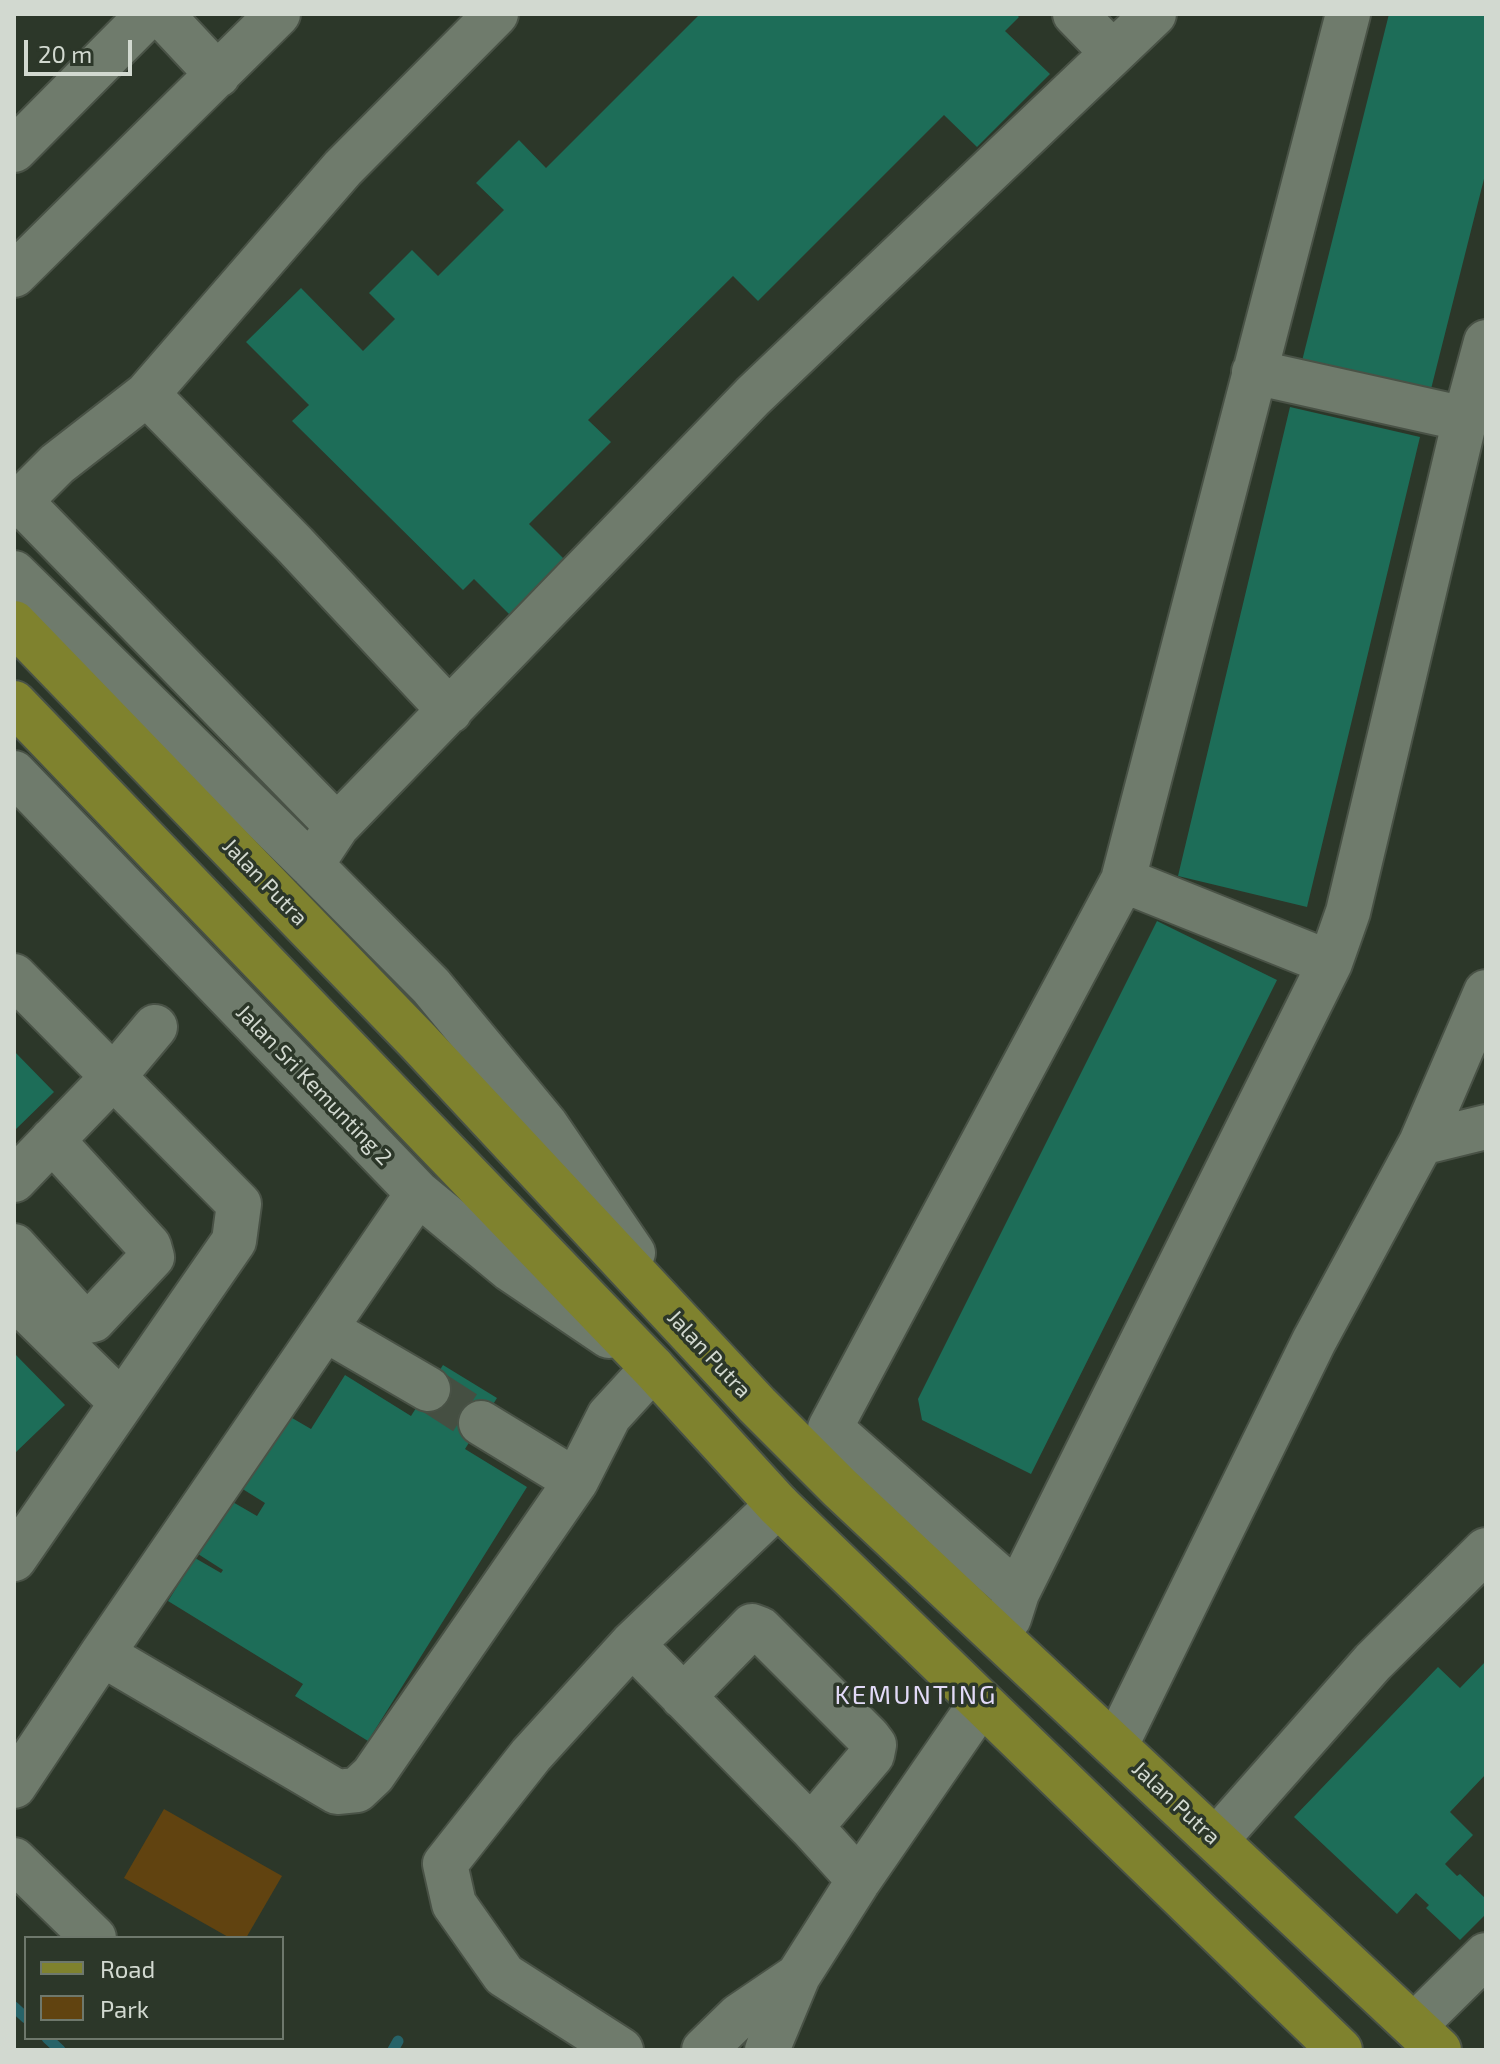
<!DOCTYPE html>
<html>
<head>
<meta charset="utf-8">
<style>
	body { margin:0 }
	#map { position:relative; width:1500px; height:2064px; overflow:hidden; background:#2c3729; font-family:"Exo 2",sans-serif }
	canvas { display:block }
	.frame { position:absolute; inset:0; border:16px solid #d2d9d0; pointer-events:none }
	.legend { position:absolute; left:24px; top:1936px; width:260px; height:104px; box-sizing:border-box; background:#2c3729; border:2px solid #6e786c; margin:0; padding:10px 14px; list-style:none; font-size:24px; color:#d2d9d0 }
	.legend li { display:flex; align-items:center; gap:16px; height:40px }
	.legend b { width:40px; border:2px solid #6e786c }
	.scale { position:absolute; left:24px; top:40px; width:108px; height:36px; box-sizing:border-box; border:4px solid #d2d9d0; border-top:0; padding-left:10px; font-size:24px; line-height:28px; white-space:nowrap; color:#d2d9d0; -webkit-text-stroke:6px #2c3729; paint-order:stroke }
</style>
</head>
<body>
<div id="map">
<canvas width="1500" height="2064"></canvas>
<div class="frame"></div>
<ul class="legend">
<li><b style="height:10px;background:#7f822e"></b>Road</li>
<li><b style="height:22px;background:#614310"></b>Park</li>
</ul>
<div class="scale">20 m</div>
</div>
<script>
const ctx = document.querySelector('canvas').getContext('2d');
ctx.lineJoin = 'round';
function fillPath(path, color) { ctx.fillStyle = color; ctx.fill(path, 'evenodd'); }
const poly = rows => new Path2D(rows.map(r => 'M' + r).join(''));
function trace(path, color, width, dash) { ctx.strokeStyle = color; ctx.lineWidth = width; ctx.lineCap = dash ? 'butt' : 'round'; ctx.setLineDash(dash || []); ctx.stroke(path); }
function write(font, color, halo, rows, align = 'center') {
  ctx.font = font + ' "Exo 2",sans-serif'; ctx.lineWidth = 7; ctx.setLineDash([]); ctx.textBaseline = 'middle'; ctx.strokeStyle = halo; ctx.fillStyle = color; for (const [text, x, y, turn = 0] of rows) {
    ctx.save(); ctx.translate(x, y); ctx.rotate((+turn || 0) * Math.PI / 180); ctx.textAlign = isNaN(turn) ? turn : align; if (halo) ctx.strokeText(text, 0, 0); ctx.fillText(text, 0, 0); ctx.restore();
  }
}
const green = poly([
	[164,1809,282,1876,246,1938,230,1938,124,1878]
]);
const stream = poly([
	[14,2007,26,2018],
	[47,2038,60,2050],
	[393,2050,398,2041]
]);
const building = poly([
	[700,14,1016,14,1019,17,1005,31,1050,74,977,147,944,115,758,301,733,276,588,420,611,442,529,524,567,562,512,617,474,579,463,590,292,421,309,405,246,342,301,288,363,351,395,319,369,293,412,250,438,276,504,210,476,183,519,140,546,168],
	[1389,14,1486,14,1486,171,1430,393,1302,361],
	[1290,407,1420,437,1307,907,1178,876],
	[1157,921,1277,980,1031,1474,922,1420,918,1399],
	[14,1051,54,1092,14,1131],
	[14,1353,65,1405,14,1454],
	[443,1365,497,1398,465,1449,527,1487,368,1741,295,1696,303,1684,168,1601,195,1558,221,1573,223,1570,198,1554,231,1501,257,1516,265,1503,241,1488,287,1415,311,1429,345,1375,411,1416],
	[1486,1661,1486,1774,1450,1812,1473,1835,1445,1864,1457,1876,1460,1874,1486,1899,1486,1914,1460,1940,1426,1908,1429,1905,1416,1893,1397,1914,1294,1817,1438,1667,1460,1688]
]);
const minorTunnel = poly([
	[428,1389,481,1423]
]);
const minor = poly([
	[161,14,218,75],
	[1075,14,1112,52],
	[14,150,149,14],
	[14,275,278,14],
	[1254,372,1465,419],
	[147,394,295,545,450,711],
	[20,501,337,826],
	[14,507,57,464,147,394,343,168,496,14],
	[14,573,311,865,431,986,546,1125,633,1253],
	[14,773,418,1193,510,1269,609,1336],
	[311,865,337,826,753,396,1154,14],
	[1123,880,1330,963],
	[14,976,239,1204,234,1241,14,1559],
	[1421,1143,1486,1127],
	[14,1180,114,1076,155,1027],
	[14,1246,83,1322,93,1320,152,1257,149,1246,52,1140],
	[14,1297,122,1403],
	[325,1329,428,1389],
	[576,1481,609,1416,653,1368],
	[1017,1593,830,1428,1123,880,1348,14],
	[1009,1618,1017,1593,1330,963,1348,912,1465,419,1486,342],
	[632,1644,811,1827,859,1880],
	[102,1654,337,1792,357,1790,373,1775,576,1481,481,1423],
	[683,1697,752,1626,760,1629,868,1737,874,1745,872,1755,811,1827],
	[1116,1745,1314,1341,1421,1143,1486,992],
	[14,1786,102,1654,418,1193],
	[1216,1840,1373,1662,1486,1550],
	[14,1860,94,1938],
	[1414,2026,1486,1955],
	[621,2050,504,1975,454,1904,445,1864,531,1755,632,1644,778,1505],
	[704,2050,739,2016,798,1976],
	[767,2050,798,1976,859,1880,981,1703]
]);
const major = poly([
	[14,623,418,1041,757,1405,840,1488,1439,2050],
	[14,703,653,1368,778,1505,1340,2050]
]);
const streetNames = [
	["Jalan Putra",265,882,46],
	["Jalan Sri Kemunting 2",314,1085,46],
	["Jalan Putra",709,1354,47],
	["Jalan Putra",1176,1803,43]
];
const quarterNames = [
	["KEMUNTING",916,1695]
];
fillPath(green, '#614310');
trace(stream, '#276368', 11);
fillPath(building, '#1d6d58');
trace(minorTunnel, '#454f42', 44, [44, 22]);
trace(minor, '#495246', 48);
trace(major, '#495246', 48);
trace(minor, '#6f7b6c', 44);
trace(major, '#7f822e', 44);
write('22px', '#d2d9d0', '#2c3729', streetNames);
ctx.letterSpacing = '2px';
write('26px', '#e2daf7', '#2c3729', quarterNames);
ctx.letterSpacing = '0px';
</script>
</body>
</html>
